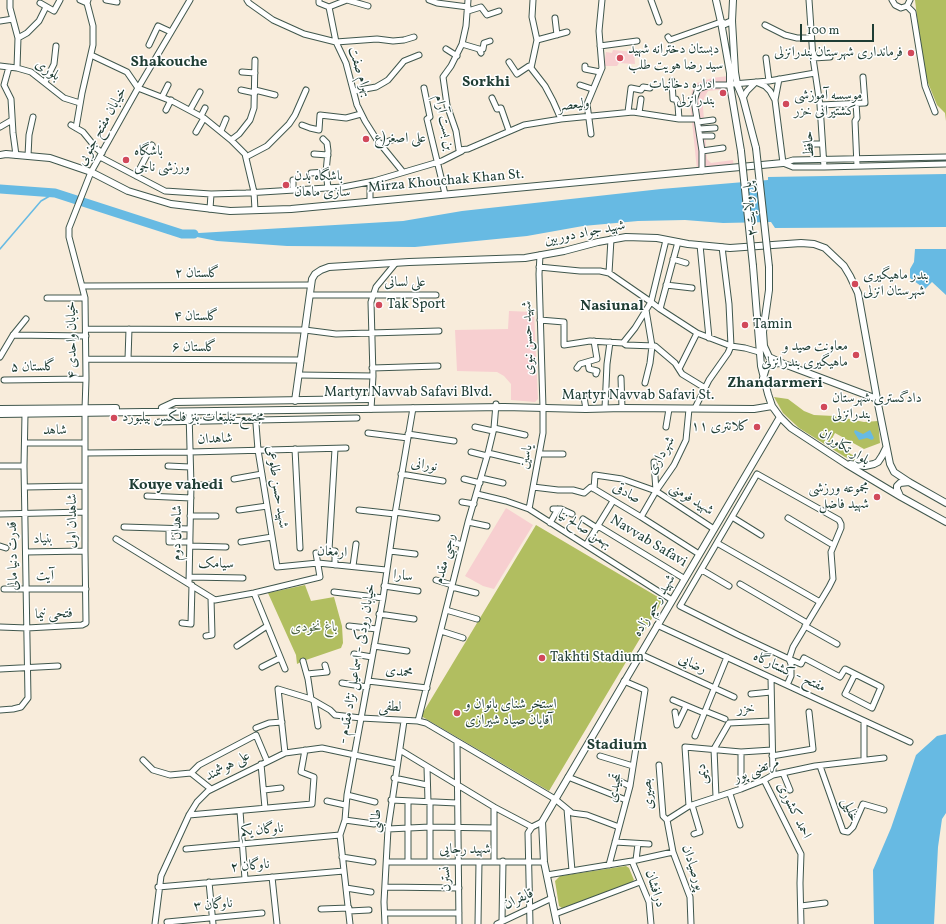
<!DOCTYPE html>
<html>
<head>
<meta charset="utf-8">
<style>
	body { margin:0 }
	#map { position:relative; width:946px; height:924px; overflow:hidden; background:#f8ecdb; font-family:Vollkorn,serif }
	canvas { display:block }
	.scale { position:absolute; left:800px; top:24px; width:74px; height:18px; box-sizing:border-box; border:2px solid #1f3d34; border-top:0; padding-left:5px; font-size:12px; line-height:14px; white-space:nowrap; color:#1f3d34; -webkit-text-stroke:3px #fff; paint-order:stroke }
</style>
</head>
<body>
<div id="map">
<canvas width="946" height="924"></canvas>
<div class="scale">100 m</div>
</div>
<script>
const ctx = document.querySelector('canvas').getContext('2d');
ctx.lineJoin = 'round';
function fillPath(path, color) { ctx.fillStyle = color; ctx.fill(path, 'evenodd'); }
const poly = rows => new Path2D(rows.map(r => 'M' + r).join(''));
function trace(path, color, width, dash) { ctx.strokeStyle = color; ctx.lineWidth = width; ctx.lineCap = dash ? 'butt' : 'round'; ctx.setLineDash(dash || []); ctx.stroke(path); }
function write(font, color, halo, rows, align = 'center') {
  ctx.font = font + ' Vollkorn,Amiri,serif'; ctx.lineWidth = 3; ctx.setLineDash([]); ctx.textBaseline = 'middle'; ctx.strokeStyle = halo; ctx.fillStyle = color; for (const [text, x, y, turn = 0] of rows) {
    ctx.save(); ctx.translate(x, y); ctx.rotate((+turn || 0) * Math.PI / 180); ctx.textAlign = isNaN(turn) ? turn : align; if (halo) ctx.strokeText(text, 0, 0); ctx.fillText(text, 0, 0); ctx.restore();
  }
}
const built = poly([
	[613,50,634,52,635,64,619,63,617,66,604,66,606,52,612,53],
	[728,76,726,89,708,91,704,98,703,107,707,159,711,163,733,160,734,167,697,170,690,102,692,90,697,83,712,78],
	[509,311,534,312,538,399,535,402,511,400,511,384,504,376,497,372,457,371,455,330,508,329],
	[506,508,533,525,494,589,483,586,465,576]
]);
const green = poly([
	[915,0,946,0,946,121,945,113,937,105,924,73],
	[774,397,788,399,804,411,814,415,834,416,864,422,878,421,880,443,864,449,835,433,830,442,856,457,854,461,845,457,799,428,783,413],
	[536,525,663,600,549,791,421,716],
	[305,585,311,601,334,597,342,626,343,643,341,648,303,661,297,664,296,655,268,593],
	[626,866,629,868,634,880,627,886,562,908,559,906,555,881,560,876]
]);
const water = poly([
	[946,174,946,227,775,228,771,222,723,223,685,220,638,221,583,226,527,236,415,247,287,246,217,241,182,234,403,221,462,211,661,189,768,180,768,177],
	[915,249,946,249,946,295,932,282,925,289,910,278,910,269,914,262],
	[855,430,863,434,870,430,874,438,872,440,867,438,859,440,854,432],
	[946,734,946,813,942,819,938,847,934,924,874,924,873,870,891,828,916,755,937,736]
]);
const stream = poly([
	[0,249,41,201,55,193]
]);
const river = poly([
	[0,189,55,193,182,234,194,234]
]);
const minor = poly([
	[10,0,10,8,18,38,17,68],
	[80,0,87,3],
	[106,0,117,2],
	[247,0,249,3,273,20,304,34,336,42,346,63,357,105,365,121,377,140,403,172],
	[319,0,319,3,329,7,336,42,377,39,393,41,404,40,414,37],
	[429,0,437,3,468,7],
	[468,0,466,26,462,44,451,66,443,77,447,105,456,131,459,150,468,149,524,125,561,119,633,112,679,119,697,119],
	[533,0,532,17,537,40,531,68,545,86,553,101,561,119],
	[651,0,659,22],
	[809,0,813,58,820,105,824,167],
	[892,0,895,5,901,8,907,6,910,0],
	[40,3,54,11,60,0],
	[907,6,913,12,925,86,935,112],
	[329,7,347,0,368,6],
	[468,11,481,7,487,15,499,11],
	[555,18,557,35],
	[0,21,13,19],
	[765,25,785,35,797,38,811,38],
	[668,37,670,40,721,22],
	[18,38,27,33,39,21,46,7],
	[537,40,567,32],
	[462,44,479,49,481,53],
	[149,45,158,26,171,32],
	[600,46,637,41],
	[446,49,457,56],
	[479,49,483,49,484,43,490,41],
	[91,55,127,72,138,88,174,102,204,118,231,140,245,154,254,192,255,210],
	[766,58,769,81],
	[813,58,830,57],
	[509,62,517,74,529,66,531,68],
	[0,66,17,68,31,72,64,98,80,103],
	[585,66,585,69,600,72],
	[9,67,4,85,11,99,13,133,16,155],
	[242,72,255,73],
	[779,79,775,100,783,163],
	[672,81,673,99,676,99,678,105,679,119],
	[45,82,54,64,56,46],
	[733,84,769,81,815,73],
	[580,85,592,89],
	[424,88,430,117,427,119,445,194],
	[241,90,255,93],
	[255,90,275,95],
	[354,91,376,87,383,83,388,80,404,61,419,55],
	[162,97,168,85],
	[492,98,497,109,501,108,509,131],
	[743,98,747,91,756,82,765,86,770,91,775,100],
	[856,103,857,118,855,121,857,166],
	[820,105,865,103,863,77],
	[166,110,171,100],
	[190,110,200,92],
	[628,112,631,88,641,90,643,87,650,88],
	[639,113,641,99],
	[201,116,205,108],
	[698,122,713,120],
	[71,125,83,132,96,148,102,153],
	[302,125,310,128,319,130,320,115,346,118,361,114],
	[0,127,12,120],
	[76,128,82,93,93,45,93,26,87,3,88,0],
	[699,129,715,128],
	[221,131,226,119],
	[196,132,204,118],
	[591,134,587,104,602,68,599,31,602,0],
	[700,136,712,136],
	[323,139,327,143,328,151,326,172,328,188],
	[231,140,239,134,250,120,254,108,255,60],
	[381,144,392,140],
	[808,144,822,144],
	[702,151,723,148],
	[314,154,328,155],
	[28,156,29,135,33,117],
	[100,157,165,191,211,194,246,193,343,187,374,181,442,161,462,151],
	[246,157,267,146,289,124,295,115,306,90],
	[783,163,793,167,824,167,946,164],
	[783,163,793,160,946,157],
	[702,171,702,151,694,100,698,89,710,85,730,85],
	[311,173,326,172],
	[136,176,152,145],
	[293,180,293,190],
	[370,182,370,201],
	[210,209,211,194],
	[700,245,709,338],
	[673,259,686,263],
	[539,267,580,271,600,271,609,273,651,302,660,309,697,333,731,346,745,348,759,352],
	[609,273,611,239],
	[666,285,692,288],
	[83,286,311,285],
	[310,295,436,295],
	[47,298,85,298],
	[660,309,678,242],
	[540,320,564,322,564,345,590,341,623,343,626,345,655,346,675,363,682,374,705,388],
	[86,329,305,330,336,334,439,331],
	[13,335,86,336],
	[623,343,635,328,651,302,666,240],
	[0,357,13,335,26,319],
	[86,359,301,360],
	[128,359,129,329],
	[588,362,589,369,597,371,596,374],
	[372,368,438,366],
	[577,368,580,364,597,359,594,341],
	[679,369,697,333],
	[299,375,373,376],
	[621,378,622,408],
	[4,380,86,379],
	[645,383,650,363,652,346,646,310],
	[584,397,586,409],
	[605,408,607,364,610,342],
	[695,408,709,380,728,353,731,346,729,304,722,247],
	[85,409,86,379,85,298,69,237,69,228,91,172,138,88,190,0],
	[371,409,373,376,371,302,376,287,395,264],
	[255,411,258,450,277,567,318,563,386,570],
	[159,422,357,418],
	[475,427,493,431],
	[666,427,669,409],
	[494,428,525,435],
	[368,433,408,438],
	[408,434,454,441],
	[25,443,85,443],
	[295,449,300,548],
	[335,449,329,550,335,551,335,565],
	[471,452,487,456],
	[85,453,190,452,346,448],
	[488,453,522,461],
	[540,454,563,454],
	[654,462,656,491],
	[0,466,24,466],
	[168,466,190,467],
	[401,474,443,481],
	[481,478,503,483],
	[234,479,262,474],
	[464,479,480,483],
	[191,485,211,485],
	[25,487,85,486],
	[533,487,558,490,573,490,584,493,591,487,641,517,699,554],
	[594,489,595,475,622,479,656,491,714,529],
	[477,494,506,501,529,509,672,600],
	[147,496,191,498],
	[462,502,474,504],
	[529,509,543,433,543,408,539,274,540,255],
	[553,509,561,509,572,514],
	[239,510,267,506],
	[359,510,395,514],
	[395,512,437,518],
	[0,514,85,512],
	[190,516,216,516],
	[641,517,656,491,674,465,686,440,689,409],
	[732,517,761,535],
	[788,518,833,545],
	[583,519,597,528],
	[468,522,487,526],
	[550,523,558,509],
	[598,526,685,579],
	[124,527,190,529],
	[169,529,169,542,190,542],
	[116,539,215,600,254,593,320,577,316,553],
	[241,542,272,537],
	[452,542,462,545],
	[717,543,820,602],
	[586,545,613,501],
	[0,546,6,548],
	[190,546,226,547],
	[390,551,415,554],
	[26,552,85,551],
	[353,566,356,544],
	[702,570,729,586],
	[190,577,243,578],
	[436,580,452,585],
	[189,583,191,485,189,412],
	[740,584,807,623],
	[384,586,418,591],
	[452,587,476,593],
	[4,589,86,589],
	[334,592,383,598],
	[254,593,285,669],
	[446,610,477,619],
	[379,614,414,619],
	[182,623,191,624,192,585],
	[657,625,910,742],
	[349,626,377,629],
	[805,626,837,644],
	[0,627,27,628,82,625,86,623,85,551,85,413],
	[441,631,463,638],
	[206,636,212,635,211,598],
	[237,646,267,626],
	[374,646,407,651],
	[354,654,372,657],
	[640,654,734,697],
	[303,661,308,679,311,699],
	[262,667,280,658],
	[0,669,58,666],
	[307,674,327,672,325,665],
	[771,678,773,775],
	[368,681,427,688],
	[342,683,367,687],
	[787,685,791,676,791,664,789,659,793,647,829,587,833,579,831,552,841,528,841,524,839,520,757,474,680,606,738,635,789,659,801,664,804,658,840,677,845,669,881,687,872,708,845,694,855,674],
	[751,694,771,692],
	[673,700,704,713],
	[314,701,318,726],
	[0,710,13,709,21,707,28,698,24,466,25,414],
	[705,711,725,719],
	[675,712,677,725,686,706],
	[418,721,468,522,488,453,494,428,496,404],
	[256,728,269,723,282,722],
	[695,736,727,657],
	[457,742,459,924],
	[400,750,494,807,532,827],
	[741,752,741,789],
	[285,753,278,689,311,699,330,710,335,715,361,718,418,721,426,723,555,799,572,813,587,815,619,827],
	[600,756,633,766],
	[772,756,813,749,809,712],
	[143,760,153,770,170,775,191,773],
	[864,760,864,722],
	[261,764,265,808],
	[659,765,663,816,667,820],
	[820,766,843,831,848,832,853,827,863,804,884,810],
	[427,767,428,802],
	[783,773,790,790],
	[568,777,626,800],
	[394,778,427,785],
	[764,780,801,854,800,883,801,924],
	[619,781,630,786],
	[211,789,191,773,199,765,256,735,267,761],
	[264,790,281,788],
	[730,794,740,825],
	[347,795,375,802],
	[716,797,714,749,729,723,771,721],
	[391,800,457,803],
	[327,801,345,805],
	[430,802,430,862],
	[692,805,700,832,694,834],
	[689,806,685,747,741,752,772,750],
	[494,807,494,862],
	[567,809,572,871],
	[240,811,245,879],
	[189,815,312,804,314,777,301,772,305,750],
	[345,820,374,824],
	[667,820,689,806,741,789,764,780,773,775,815,766,884,758],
	[667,820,673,852,690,897,691,924],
	[532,827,542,822],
	[388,829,430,827,494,828],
	[615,842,649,844],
	[186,849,340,835],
	[342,857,373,862],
	[636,860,638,844],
	[632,861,649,902,651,924],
	[387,862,544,862],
	[408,862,408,801],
	[609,865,630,786,645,690,624,681],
	[547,875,632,861,673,852],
	[272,877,277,924],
	[209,882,213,924],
	[158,887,344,871],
	[385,887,459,888],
	[346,888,371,892],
	[801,906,825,903],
	[321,909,349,908],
	[349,911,369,910],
	[385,913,459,913],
	[555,914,640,882],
	[502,921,503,861],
	[167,922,262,913],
	[155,924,161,876,189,815,197,802,208,791,285,753,322,748,397,764],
	[350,924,340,835,345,820,347,795,383,598,395,514,413,408],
	[385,924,384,902,388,829,404,721],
	[478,924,479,862],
	[497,924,552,898],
	[530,924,528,833,532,827]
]);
const major = poly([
	[716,0,721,22,725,24,732,21],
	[733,0,732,21,735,72,737,84,743,98,756,148],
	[721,22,730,73,730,85,741,151],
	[0,155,6,154,50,158,91,172,128,191,171,204,230,211,291,209,783,163],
	[753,266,761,366,768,394,772,406,780,417,791,428,846,464,901,497,946,522],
	[769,267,769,290,763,332,764,346,769,357,784,364,877,399,890,464,894,472,909,482,946,503],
	[763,378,766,368,769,364,781,363],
	[295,401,312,279,315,274,321,270,329,267,409,262,525,258,564,251,598,242,626,237,657,238,688,244,730,248,801,243,814,244,825,248,844,266,850,276,858,293,877,399],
	[162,408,175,402,371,399],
	[0,409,116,408],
	[0,414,504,407,586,409,622,408,754,409,772,406],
	[850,464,865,466,874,464,878,462,882,456,886,448],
	[900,496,897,489,897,486,900,483,909,482],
	[557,924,544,862,542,822,780,417]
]);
const majorBridge = poly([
	[756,148,769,267],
	[741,151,753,266]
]);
const markers = [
	[911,53,4,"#d1495b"],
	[620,58,4,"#d1495b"],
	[723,93,4,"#d1495b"],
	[786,104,4,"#d1495b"],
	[366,139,4,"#d1495b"],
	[126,160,4,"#d1495b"],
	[286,185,4,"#d1495b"],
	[855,284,4,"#d1495b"],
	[379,305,4,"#d1495b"],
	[745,325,4,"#d1495b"],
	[856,355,4,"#d1495b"],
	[824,407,4,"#d1495b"],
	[114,418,4,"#d1495b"],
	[757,427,4,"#d1495b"],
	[877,497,4,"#d1495b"],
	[542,658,4,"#d1495b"],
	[457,713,4,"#d1495b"]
];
const poiNames = [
	["دبستان دخترانه شهید",628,50],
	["سید رضا هویت طلب",628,66],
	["فرمانداری شهرستان بندرانزلی",903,53,"right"],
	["اداره دخانیات",715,85,"right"],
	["بندرانزلی",715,101,"right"],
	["موسسه آموزشی",794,96],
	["کشتیرانی خزر",794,112],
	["علی اصغر(ع",374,139],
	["باشگاه",134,152],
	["ورزشی ناجی",134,168],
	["باشگاه بدن",294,177],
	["سازی ماهان",294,193],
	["بندر ماهیگیری",863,276],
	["شهرستان انزلی",863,292],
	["Tak Sport",387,305],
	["Tamin",753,325],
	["معاونت صید و",848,347,"right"],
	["ماهیگیری بندرانزلی",848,363,"right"],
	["دادگستری شهرستان",832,399],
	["بندرانزلی",832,415],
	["مجتمع تبلیغات بنر فلکس بیلبورد",122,418],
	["کلانتری ۱۱",749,427,"right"],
	["مجموعه ورزشی",869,489,"right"],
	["شهید فاضل",869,505,"right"],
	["Takhti Stadium",550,658],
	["استخر شنای بانوان و",465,705],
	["آقایان صیاد شیرازی",465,721]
];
const streetNames = [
	["بلوری",47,71,34],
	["بهرام صفت",359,72,72],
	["ولیعصر",574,106,-7],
	["بن بست آرام",443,123,79],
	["خیابان مفتح جنوبی",103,127,-61],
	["حافظ",810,144,-93],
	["Mirza Khouchak Khan St.",446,182,-5],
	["پل ولایت ۲",751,209,-96],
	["شهید جواد دوربین",585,234,-11],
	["گلستان ۲",197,274],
	["علی لسانی",405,283],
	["گلستان ۴",196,317],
	["شهید حسن نبوی",529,338,-92],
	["خیابان واحدی ۴",73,340,-91],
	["گلستان ۶",194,348],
	["گلستان ۵",33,368,-1],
	["Martyr Navvab Safavi Blvd.",408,393],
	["Martyr Navvab Safavi St.",638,396],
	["شاهد",55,431],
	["شاهدان",215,440,-2],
	["بلوار تکاوران",844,448,32],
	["شهرداری",662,456,-60],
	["یاسین",527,457,-80],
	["نورانی",424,466,9],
	["شهید حسن طلوعی",276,487,81],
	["صادقی",626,494,29],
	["شهید فومنی",691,500,32],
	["شاهدان اول",73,521,-90],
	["بهمن صالح نیا",584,530,32],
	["شاهدان دوم",178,533,-89],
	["بنیاد",43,540,-1],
	["Navvab Safavi",648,542,31],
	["ارمغان",332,553,3],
	["قدرت دنیا مالی",14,556,-91],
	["رجبی مقدم",446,559,-76],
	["سیامک",216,565,1],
	["آیت",45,577,-1],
	["سارا",403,577,8],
	["شهید رحیم زاده",655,606,-59],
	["فتحی نیما",54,615,-2],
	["- خیابان رودکی - اسماعیل نژاد مقدم",358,664,-80],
	["رضایی",692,665,25],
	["محمدی",399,673,7],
	["مفتح - کشتارگاه",789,673,25],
	["لطفی",390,708,3],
	["خزر",746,710,-2],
	["علی هوشمند",228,767,-28],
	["مرتضی پور",757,771,-21],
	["دیمی",703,774,-93],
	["تمجیدی",616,788,-78],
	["بصیری",649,794,-94],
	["خلیلی",849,810,68],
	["احمد کشوری",793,811,64],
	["طالبی",377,821,-85],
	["ناوگان یکم",262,831,-5],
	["شهید رجایی",465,850],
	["ناوگان ۲",250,867,-5],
	["پورصیادان",692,868,72],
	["نسترن",447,879,-92],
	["درافشان",654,889,72],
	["قایقران",519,900,-25],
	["ناوگان ۳",213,906,-5]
];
const parkNames = [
	["باغ نخودی",314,628]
];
const neighbourhoodNames = [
	["Shakouche",169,63],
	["Sorkhi",486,83],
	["Nasiunal",612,307],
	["Zhandarmeri",775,384],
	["Kouye vahedi",176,486],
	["Stadium",617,746]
];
fillPath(built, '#f7cfd0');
fillPath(green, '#b1be60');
fillPath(water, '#67bae3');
trace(stream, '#67bae3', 1.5);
trace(river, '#67bae3', 9);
trace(minor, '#40574d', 7);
trace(major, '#40574d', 8);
trace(minor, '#fff', 5);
trace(major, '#fff', 6);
trace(majorBridge, '#40574d', 8, []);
trace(majorBridge, '#fff', 6);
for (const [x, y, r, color] of markers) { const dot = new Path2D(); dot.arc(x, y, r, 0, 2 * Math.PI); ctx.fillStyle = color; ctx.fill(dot); trace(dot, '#fff', 1.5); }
write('14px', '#1f3d34', '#fff', poiNames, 'left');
write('14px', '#1f3d34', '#fff', streetNames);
write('14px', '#4b6441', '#fff', parkNames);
write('bold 15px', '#1f3d34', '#fff', neighbourhoodNames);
</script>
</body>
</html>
